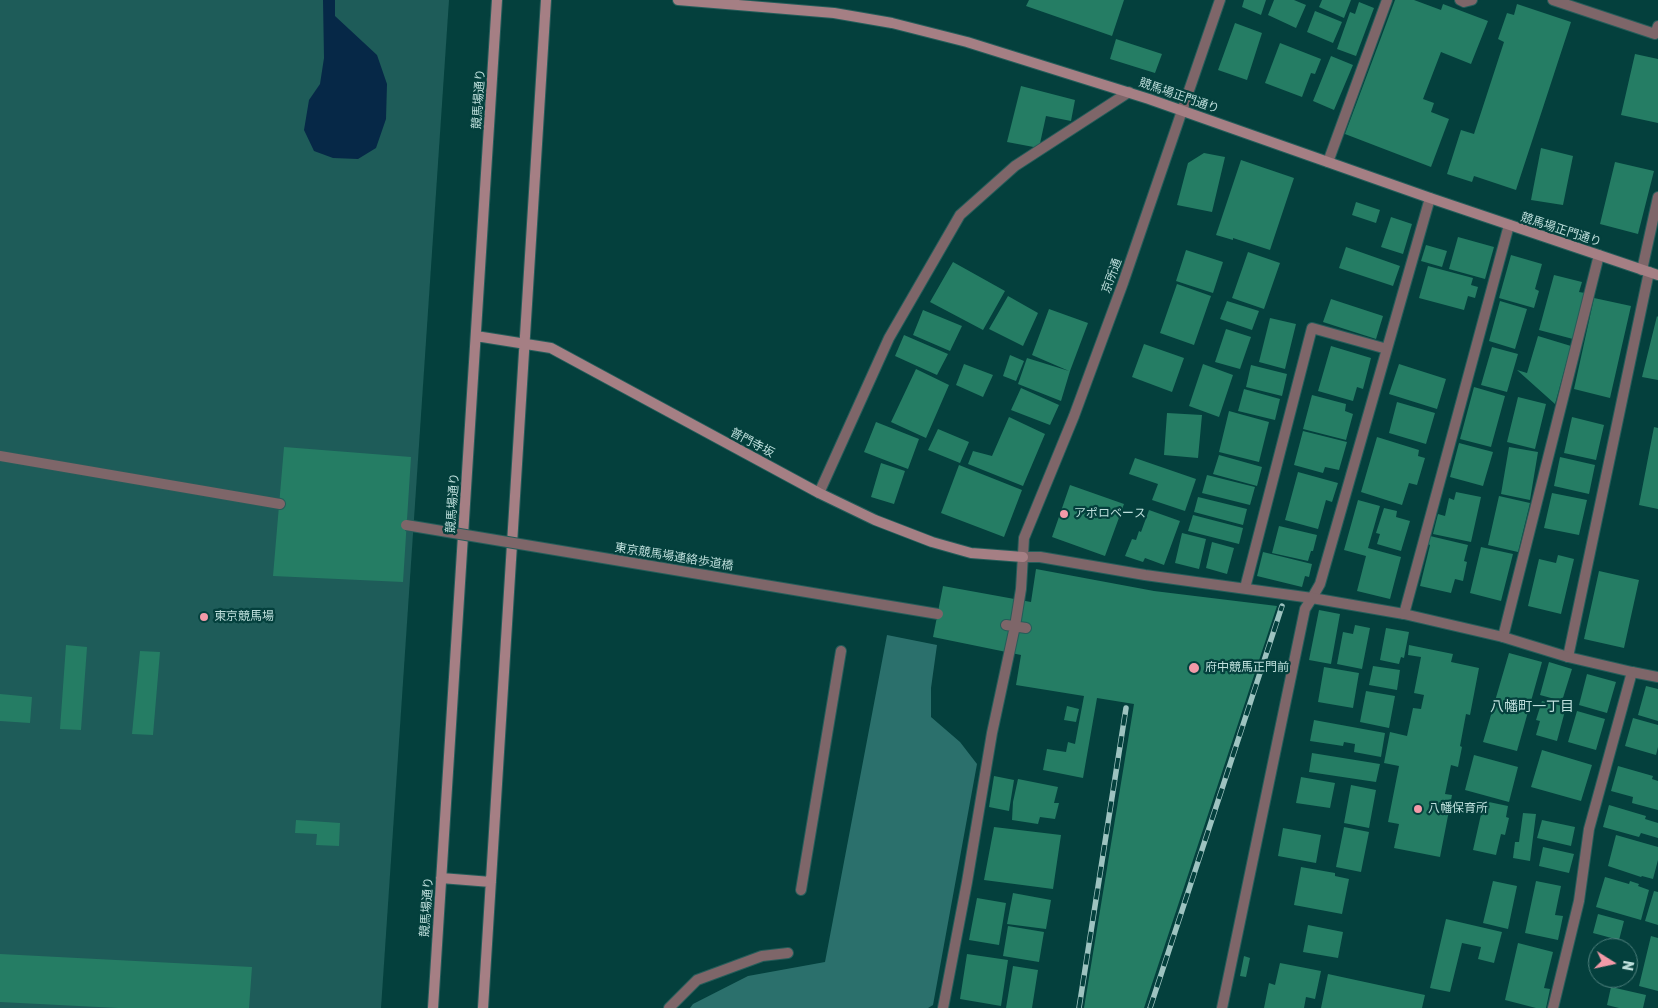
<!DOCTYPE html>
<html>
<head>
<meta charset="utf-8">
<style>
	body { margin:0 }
	#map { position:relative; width:1658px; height:1008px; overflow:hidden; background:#04403d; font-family:Rubik,sans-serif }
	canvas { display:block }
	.north { position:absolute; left:1588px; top:938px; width:50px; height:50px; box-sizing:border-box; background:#04403d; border:1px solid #4e807d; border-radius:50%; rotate:100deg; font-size:14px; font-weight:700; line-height:20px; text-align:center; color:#bedfdc }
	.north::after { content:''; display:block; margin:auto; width:18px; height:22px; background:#f39aa8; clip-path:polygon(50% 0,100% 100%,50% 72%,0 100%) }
</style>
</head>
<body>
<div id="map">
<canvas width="1658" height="1008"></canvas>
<div class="north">N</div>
</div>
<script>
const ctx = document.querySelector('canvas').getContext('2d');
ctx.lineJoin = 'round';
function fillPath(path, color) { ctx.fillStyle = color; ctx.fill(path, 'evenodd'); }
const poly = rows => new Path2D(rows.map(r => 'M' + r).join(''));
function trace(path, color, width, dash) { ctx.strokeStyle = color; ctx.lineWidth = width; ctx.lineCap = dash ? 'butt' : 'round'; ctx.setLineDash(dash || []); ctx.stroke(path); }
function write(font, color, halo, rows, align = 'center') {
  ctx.font = font + ' Rubik,"Noto Sans JP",sans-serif'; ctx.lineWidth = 4.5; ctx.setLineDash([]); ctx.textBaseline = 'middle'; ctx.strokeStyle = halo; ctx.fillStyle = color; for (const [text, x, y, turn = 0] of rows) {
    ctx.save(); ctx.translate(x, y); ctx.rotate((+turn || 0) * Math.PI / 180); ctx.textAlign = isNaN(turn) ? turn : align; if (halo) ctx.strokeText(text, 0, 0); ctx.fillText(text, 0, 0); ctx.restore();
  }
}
const green = poly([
	[0,0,449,0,381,1008,0,1008]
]);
const forest = poly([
	[887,635,937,645,931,688,931,717,960,742,977,764,933,1005,928,1008,690,1008,693,1004,748,976,825,962]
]);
const water = poly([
	[323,0,335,0,335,16,377,55,387,84,386,119,376,148,358,159,333,158,314,151,304,130,309,100,320,84,324,58]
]);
const building = poly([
	[1029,0,1124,0,1112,36,1026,6],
	[1244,0,1266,0,1261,15,1242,7],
	[1274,0,1294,0,1306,5,1296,28,1268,15],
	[1322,0,1351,0,1344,18,1319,7],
	[1395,0,1414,0,1441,10,1443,4,1488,21,1471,64,1441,52,1423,99,1434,103,1431,112,1449,119,1431,167,1345,134],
	[1359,2,1374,8,1356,56,1337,49,1350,12,1355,14],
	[1517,4,1571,22,1516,190,1474,176,1472,182,1447,174,1461,130,1474,134,1504,42,1498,39,1507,13,1514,15],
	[1315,11,1342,22,1333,43,1307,32],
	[1235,23,1262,33,1247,80,1218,70],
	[1116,39,1162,54,1155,73,1110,59],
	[1280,43,1321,59,1315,74,1311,73,1302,97,1265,83],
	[1635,54,1658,59,1658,123,1621,115],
	[1331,56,1353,65,1334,110,1313,101],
	[1021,86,1075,100,1071,121,1046,116,1039,148,1007,142],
	[1541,148,1573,156,1563,205,1531,200],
	[1204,153,1225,157,1212,212,1177,205,1188,163],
	[1241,160,1294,178,1270,250,1233,238,1233,240,1216,235],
	[1615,162,1654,171,1638,234,1600,224],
	[1356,202,1380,210,1376,223,1352,215],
	[1391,217,1412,224,1403,254,1381,247],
	[1458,237,1494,247,1485,279,1449,269],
	[1426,245,1447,251,1442,267,1421,261],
	[1346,247,1400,266,1393,286,1339,268],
	[1186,250,1223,262,1213,293,1176,281],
	[1248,252,1280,263,1264,309,1232,298],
	[1511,255,1542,264,1535,289,1539,291,1534,308,1499,298],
	[953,262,1005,291,983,330,930,302],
	[1428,266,1473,278,1471,285,1478,287,1475,298,1468,296,1464,310,1419,298],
	[1554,275,1582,282,1579,292,1585,293,1573,339,1539,330],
	[1177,284,1211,296,1194,345,1160,333],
	[1008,296,1038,313,1023,346,989,329],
	[1594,298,1631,306,1610,398,1574,389],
	[1331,299,1383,316,1376,339,1323,322],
	[1227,301,1259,311,1252,330,1220,319],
	[1500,301,1527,309,1515,349,1489,341],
	[1049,309,1088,323,1070,371,1061,401,1018,384,1027,358,1069,371,1032,355],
	[923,310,962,326,950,351,913,335],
	[1657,316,1658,317,1658,380,1642,377],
	[1270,318,1296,324,1285,369,1259,362],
	[1226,329,1251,337,1240,369,1215,362],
	[904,335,948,354,937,375,895,356],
	[1538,336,1571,346,1555,404,1517,370,1527,373],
	[1144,344,1184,358,1172,392,1132,377],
	[1331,346,1371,358,1363,389,1357,387,1353,401,1318,391],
	[1492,347,1518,354,1507,392,1481,385],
	[1010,355,1024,361,1016,381,1003,376],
	[964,364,993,375,983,397,956,385],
	[1203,364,1233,375,1219,417,1189,406],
	[1399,364,1446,379,1437,409,1389,394],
	[1251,365,1287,374,1282,396,1246,387],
	[916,369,949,385,926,438,891,422],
	[1474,387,1505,396,1491,447,1460,439],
	[1021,388,1059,405,1050,425,1011,410],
	[1244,389,1280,399,1275,420,1238,411],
	[1312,395,1346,404,1345,411,1353,414,1346,440,1303,429],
	[1518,397,1546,404,1535,449,1507,442],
	[1397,402,1435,413,1426,444,1389,433],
	[1229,411,1269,422,1259,462,1219,452],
	[1167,413,1202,415,1198,458,1164,455],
	[1009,417,1045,434,1023,486,968,464,973,451,992,456],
	[1572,417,1604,425,1596,460,1564,453],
	[876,422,919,439,908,469,864,452],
	[1654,427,1658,428,1658,509,1639,505],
	[938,429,969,442,960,463,928,450],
	[1303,431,1347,442,1339,470,1325,467,1323,473,1294,465],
	[1377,437,1419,450,1418,456,1425,458,1417,485,1409,483,1402,505,1361,492],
	[1459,443,1493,452,1483,486,1450,477],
	[284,447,411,457,403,582,273,576],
	[1509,447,1538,452,1530,500,1501,494],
	[1219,455,1262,467,1257,486,1213,474],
	[1560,457,1595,465,1589,494,1554,486],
	[1135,458,1196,479,1185,511,1152,500,1158,484,1129,474],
	[881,463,905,471,894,504,871,497],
	[959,465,1022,490,1004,537,941,513],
	[1298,472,1338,483,1332,502,1326,500,1318,529,1285,520],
	[1207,475,1255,487,1250,505,1202,493],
	[1070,485,1124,504,1105,556,1052,537],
	[1456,492,1481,497,1471,542,1433,534,1438,514,1445,516,1449,498,1454,500],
	[1552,493,1587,500,1579,535,1544,528],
	[1499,496,1530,503,1518,552,1488,545],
	[1198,497,1247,509,1243,525,1194,512],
	[1358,500,1380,506,1368,548,1401,557,1390,599,1357,591,1366,556,1344,550],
	[1384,508,1397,511,1396,517,1410,521,1401,551,1377,544,1380,534,1376,533],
	[1149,510,1180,521,1164,565,1145,558,1143,562,1125,556,1132,539,1136,540,1139,531,1141,532],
	[1193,515,1243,528,1239,544,1188,531],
	[1279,526,1317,535,1313,551,1311,551,1308,561,1272,553],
	[1182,533,1206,539,1199,569,1175,563],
	[1430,536,1468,545,1464,561,1467,562,1463,581,1455,579,1451,593,1420,586,1430,545,1428,544],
	[1212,542,1234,548,1227,574,1206,568],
	[1481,547,1513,554,1501,601,1470,593],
	[1263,552,1312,564,1309,577,1305,576,1302,587,1257,576],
	[1558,555,1574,559,1561,614,1528,606,1539,559,1556,563],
	[1036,569,1154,591,1277,606,1144,1008,1084,1008,1134,704,1097,698,1083,778,1043,770,1047,749,1066,752,1068,742,1075,744,1084,696,1016,685,1021,655,933,637,943,586,1031,602],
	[1599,571,1639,580,1624,648,1584,639],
	[1319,610,1340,614,1331,664,1309,660],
	[1355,625,1370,628,1362,669,1337,664,1343,632,1353,634],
	[1386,628,1409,632,1404,658,1401,657,1399,664,1380,660],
	[66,645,87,647,81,730,60,729],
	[1409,645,1453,654,1451,662,1479,668,1470,715,1466,714,1460,746,1462,747,1458,767,1451,765,1445,794,1452,795,1440,857,1394,848,1399,824,1388,822,1399,766,1384,763,1390,732,1407,736,1413,708,1421,709,1424,695,1414,693,1421,657,1408,655],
	[140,651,160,652,153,735,132,734],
	[1509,653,1542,662,1517,751,1483,742],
	[1549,662,1572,669,1562,701,1540,695],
	[1373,666,1400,670,1397,690,1369,685],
	[1324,667,1359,673,1353,708,1318,702],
	[1587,674,1616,682,1607,713,1579,705],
	[1646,686,1658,689,1658,721,1638,715],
	[1366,691,1395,696,1389,728,1360,722],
	[0,694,32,697,30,723,0,721],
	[1542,701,1566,707,1557,741,1536,735,1540,721,1536,720],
	[1067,706,1079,709,1076,722,1064,720],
	[1577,711,1605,719,1596,750,1568,742],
	[1633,718,1658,725,1658,747,1656,755,1625,746],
	[1314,720,1385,733,1381,757,1354,752,1355,744,1344,742,1343,746,1310,741],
	[1542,750,1592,765,1581,801,1531,787],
	[1312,753,1380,764,1376,782,1309,772],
	[1474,755,1518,767,1509,802,1465,790],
	[1618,766,1653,776,1652,779,1658,781,1658,810,1632,803,1633,797,1611,791],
	[994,776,1014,780,1009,811,989,807],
	[1301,777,1335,783,1330,808,1296,803],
	[1018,779,1058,787,1054,803,1059,803,1055,819,1040,817,1038,824,1012,820,1013,802],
	[1351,785,1376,790,1369,828,1344,823],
	[1484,801,1508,806,1506,817,1509,818,1505,835,1501,834,1496,855,1473,850],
	[1609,805,1646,816,1645,819,1658,823,1658,838,1641,833,1639,837,1603,827],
	[1523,813,1536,814,1530,861,1513,858,1515,842,1519,842],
	[296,820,340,823,339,846,316,845,317,834,295,833],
	[1542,820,1575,827,1571,846,1537,838],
	[994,827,1061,835,1053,889,984,880],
	[1344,827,1369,832,1361,872,1336,867],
	[1283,828,1321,835,1316,863,1278,856],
	[1616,835,1658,847,1658,860,1653,879,1642,876,1641,877,1608,866],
	[1543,847,1574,854,1569,873,1539,866],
	[1301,867,1335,873,1335,876,1349,879,1342,914,1294,905],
	[1605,877,1629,884,1630,881,1639,884,1638,886,1649,890,1641,920,1596,907],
	[1493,881,1517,886,1508,929,1483,923],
	[1536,881,1561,886,1555,915,1563,916,1558,940,1525,933],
	[1654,891,1658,892,1658,925,1645,921],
	[1013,893,1051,900,1046,929,1007,924],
	[977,898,1006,903,999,945,969,940],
	[1598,914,1624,921,1619,940,1593,933],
	[1446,919,1502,932,1494,963,1478,959,1481,947,1462,943,1450,992,1430,988],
	[1308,925,1343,932,1338,958,1303,952],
	[1008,926,1044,932,1039,962,1003,956],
	[1651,936,1658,938,1658,991,1639,986],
	[1518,943,1553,952,1544,988,1550,989,1546,1008,1536,1008,1505,1000],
	[0,954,252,967,249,1008,118,1008,0,1002],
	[967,954,1008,960,1001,1006,960,999],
	[1244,956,1250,958,1246,977,1240,976],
	[1280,963,1321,971,1315,999,1306,997,1304,1008,1264,1008,1269,983,1275,985],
	[1013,966,1038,970,1032,1008,1006,1008],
	[1328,974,1425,995,1422,1008,1321,1008],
	[1611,987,1646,995,1643,1008,1619,1008,1607,1005]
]);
const lane = poly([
	[1460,0,1464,2,1472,0],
	[1553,0,1655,34,1658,26],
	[1328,162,1387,0],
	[1642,270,1658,197],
	[819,493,889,338,960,215,1015,166,1129,92],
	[1245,588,1312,328,1387,349],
	[1312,598,1320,584,1430,198],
	[1404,614,1509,225],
	[1503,637,1599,255],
	[1568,657,1649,272],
	[801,890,841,651],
	[669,1008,697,980,762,956,788,953],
	[1553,1008,1579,901,1589,829,1632,672]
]);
const street = poly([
	[0,456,280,504],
	[1023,557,1040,557,1145,575,1312,598,1404,614,1503,637,1568,657,1632,672,1658,677],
	[1006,625,1026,628],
	[943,1008,967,882,992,733,1015,626,1021,589,1024,538,1074,416,1123,283,1220,0],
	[1222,1008,1305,609,1312,598]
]);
const secondary = poly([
	[678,0,834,13,892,23,967,42,1149,99,1430,198,1658,275],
	[476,336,551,348,819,493,875,520,932,542,971,553,1023,557],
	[441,878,491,882],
	[433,1008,497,0],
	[483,1008,546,0]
]);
const rail = poly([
	[1079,1008,1126,708],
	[1150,1008,1282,606]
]);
const streetBridge = poly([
	[406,525,938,614]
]);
const markers = [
	[1064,514,5,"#f39aa8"],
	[204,617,5,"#f39aa8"],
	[1194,668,6,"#f39aa8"],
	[1418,809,5,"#f39aa8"]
];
const streetNames = [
	["競馬場正門通り",1179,96,19],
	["競馬場通り",479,99,-86],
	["競馬場正門通り",1561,230,18],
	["京所通",1112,276,-70],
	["普門寺坂",752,443,28],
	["競馬場通り",453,503,-86],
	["東京競馬場連絡歩道橋",674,557,9],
	["競馬場通り",427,907,-86]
];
const poiNames = [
	["アポロベース",1074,514],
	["東京競馬場",214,617],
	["府中競馬正門前",1205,668],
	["八幡保育所",1428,809]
];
const neighbourhoodNames = [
	["八幡町一丁目",1532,707]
];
fillPath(green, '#1e5c59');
fillPath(forest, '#2b706c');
fillPath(water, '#062847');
fillPath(building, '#257d64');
trace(lane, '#255d5a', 12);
trace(street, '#255d5a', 12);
trace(secondary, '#255d5a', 12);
trace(lane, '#7e6669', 10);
trace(street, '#7e6669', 10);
trace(secondary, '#a57f84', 10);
trace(rail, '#9dc3c0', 5.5);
trace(rail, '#04403d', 4, [11]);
trace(streetBridge, '#255d5a', 12, []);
trace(streetBridge, '#7e6669', 10);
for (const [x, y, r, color] of markers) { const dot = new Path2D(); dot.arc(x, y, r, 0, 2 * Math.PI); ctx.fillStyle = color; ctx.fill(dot); trace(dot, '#04403d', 2); }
write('12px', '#bedfdc', '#04403d', streetNames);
write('12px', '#bedfdc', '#04403d', poiNames, 'left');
write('14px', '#bedfdc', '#04403d', neighbourhoodNames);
</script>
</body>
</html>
